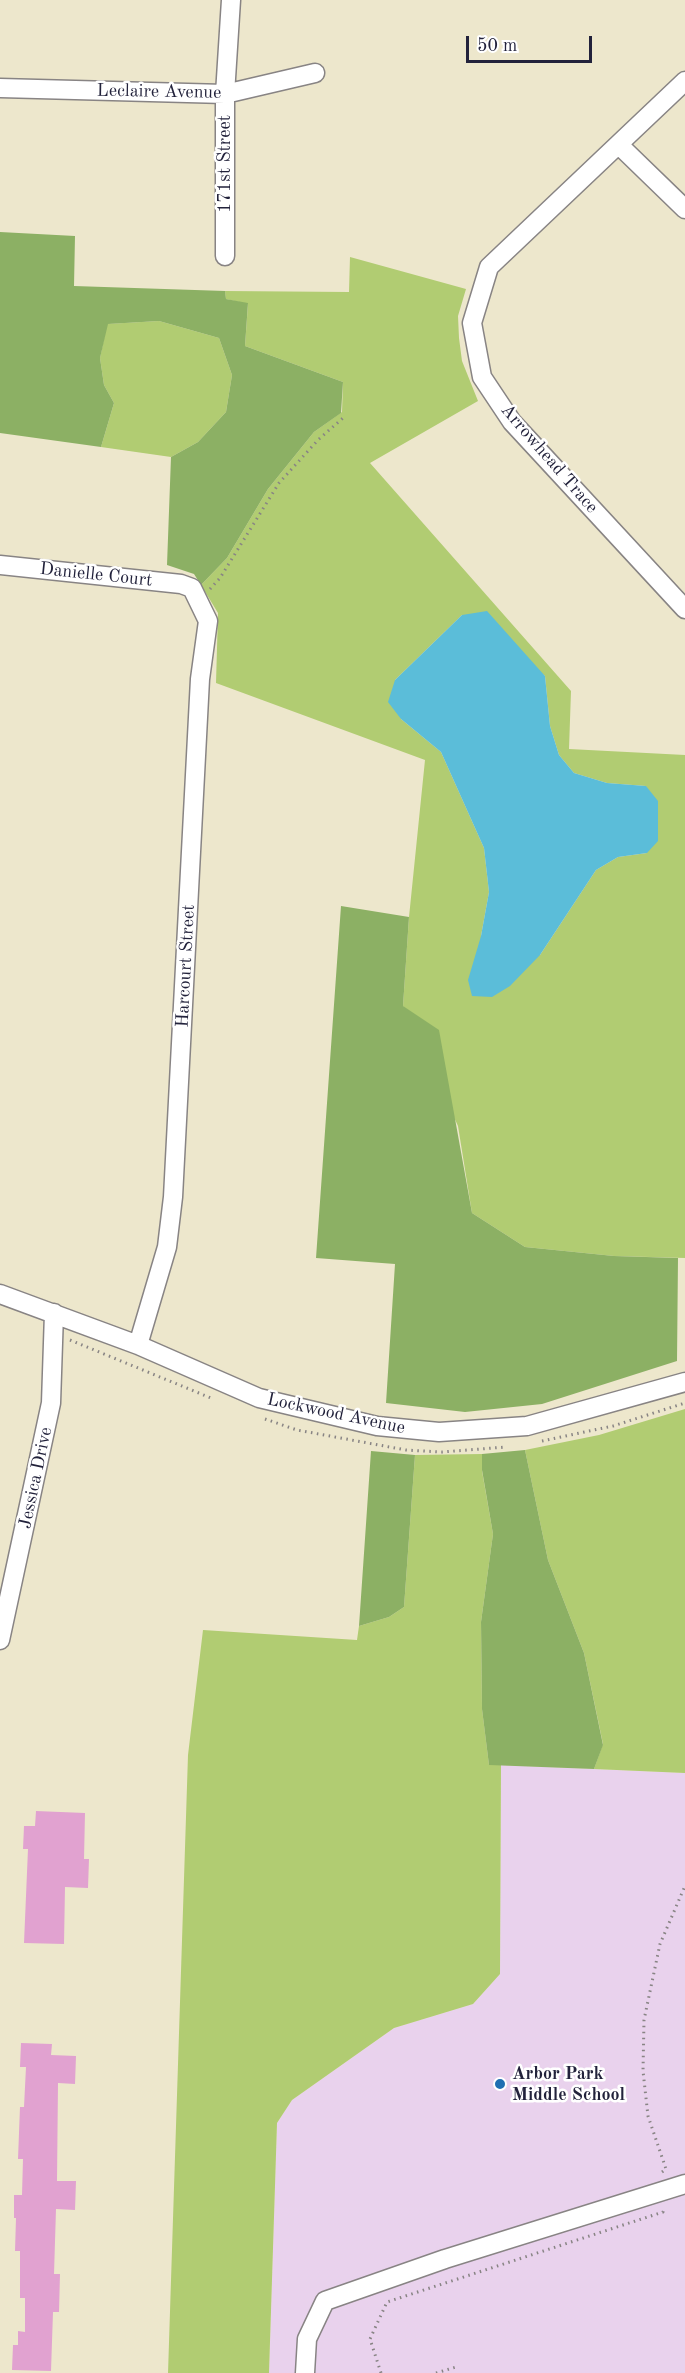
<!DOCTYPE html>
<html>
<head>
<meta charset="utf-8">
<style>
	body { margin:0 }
	#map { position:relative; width:685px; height:2373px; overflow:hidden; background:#ede7cc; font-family:"Old Standard TT",serif }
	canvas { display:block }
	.scale { position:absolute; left:466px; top:36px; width:126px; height:27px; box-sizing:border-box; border:3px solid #22223b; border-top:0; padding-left:8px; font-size:18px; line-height:21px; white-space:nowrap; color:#22223b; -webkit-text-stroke:4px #fff; paint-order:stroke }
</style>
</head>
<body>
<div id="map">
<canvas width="685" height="2373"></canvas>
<div class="scale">50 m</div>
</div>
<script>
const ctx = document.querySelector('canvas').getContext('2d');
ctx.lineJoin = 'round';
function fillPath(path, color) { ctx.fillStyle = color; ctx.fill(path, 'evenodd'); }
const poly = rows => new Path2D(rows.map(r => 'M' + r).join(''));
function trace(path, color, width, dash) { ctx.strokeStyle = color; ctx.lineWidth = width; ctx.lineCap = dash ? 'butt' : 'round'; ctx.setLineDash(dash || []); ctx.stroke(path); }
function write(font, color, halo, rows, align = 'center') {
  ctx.font = font + ' "Old Standard TT",serif'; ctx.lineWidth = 5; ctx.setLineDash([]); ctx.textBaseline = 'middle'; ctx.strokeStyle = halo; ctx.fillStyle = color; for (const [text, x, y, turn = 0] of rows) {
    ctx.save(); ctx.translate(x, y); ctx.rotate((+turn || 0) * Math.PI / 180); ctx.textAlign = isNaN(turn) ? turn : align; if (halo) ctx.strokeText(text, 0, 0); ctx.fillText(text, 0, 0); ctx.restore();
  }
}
const built = poly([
	[501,1765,685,1773,685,2373,269,2373,277,2123,292,2100,394,2028,473,2004,500,1974]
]);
const green = poly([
	[350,257,466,289,458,316,459,338,462,361,478,401,370,463,571,691,569,749,685,755,685,1258,614,1256,525,1247,472,1213,458,1126,403,1006,409,917,425,760,216,683,218,613,201,585,227,558,268,489,314,432,342,412,343,382,245,346,248,304,226,299,225,291,349,292],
	[462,615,545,676,550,726,559,755,574,773,607,783,646,786,647,853,618,857,596,870,540,955,481,936,489,892,484,848,441,752,401,719,395,680],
	[159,321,219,338,232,375,226,412,198,442,171,457,101,447,114,403,104,385,100,358,107,324],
	[685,1409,685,1773,594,1769,603,1744,584,1653,548,1560,525,1450,599,1435],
	[482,1454,482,1471,493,1534,481,1622,482,1709,489,1765,501,1765,500,1974,473,2004,394,2028,292,2100,277,2123,269,2373,168,2373,188,1755,203,1630,357,1640,359,1626,389,1617,404,1607,415,1455]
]);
const forest = poly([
	[0,232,75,236,74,286,225,291,226,299,248,303,245,346,343,382,341,413,314,432,268,489,227,558,201,585,194,574,167,565,171,457,198,442,226,412,232,375,219,338,159,321,108,324,100,358,104,385,114,403,101,447,0,433],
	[341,906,409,917,403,1006,439,1030,472,1213,525,1247,614,1256,678,1258,677,1361,542,1404,465,1412,386,1403,395,1264,316,1258],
	[525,1450,548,1560,584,1653,603,1745,594,1769,489,1765,482,1709,481,1622,493,1534,482,1470,482,1454],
	[371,1451,415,1455,404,1607,389,1617,359,1626]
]);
const water = poly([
	[487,611,545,676,550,726,559,755,574,773,607,783,646,786,658,801,658,841,647,853,618,857,596,870,540,955,510,986,492,997,472,996,468,980,481,936,489,892,484,848,441,752,401,719,388,702,395,680,462,615]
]);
const building = poly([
	[36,1811,85,1813,84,1859,89,1859,88,1888,65,1887,64,1944,24,1943,28,1849,23,1849,24,1826,35,1826],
	[21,2043,52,2044,51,2055,76,2056,75,2084,58,2083,57,2181,76,2181,75,2210,56,2209,54,2274,60,2274,59,2312,53,2312,51,2371,12,2370,13,2345,18,2345,18,2331,25,2332,25,2298,20,2298,20,2251,15,2251,16,2218,14,2218,14,2195,22,2195,23,2159,18,2159,20,2107,24,2107,26,2067,20,2067]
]);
const path = poly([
	[210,589,220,578,279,483,318,440,344,417],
	[70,1340,211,1398],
	[265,1419,297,1430,406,1450,442,1452,506,1447],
	[542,1441,613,1426,685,1403],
	[662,2172,666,2169,648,2116,643,2071,644,2020,660,1944,685,1886],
	[381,2373,370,2339,387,2302,663,2212,663,2209],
	[436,2373,456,2367]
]);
const minor = poly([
	[685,81,489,267,472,323,482,377,512,422,685,609],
	[0,88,225,94,315,73],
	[619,145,685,209],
	[225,256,225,94,231,0],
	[0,565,181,584,192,588,208,621,200,679,173,1197,167,1247,138,1345],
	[0,1294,138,1345,259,1398,377,1426,439,1432,527,1426,685,1382],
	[0,1640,51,1403,54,1313],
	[305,2373,307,2339,325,2301,445,2259,685,2184]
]);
const markers = [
	[500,2084,6,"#1f6fb2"]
];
const streetNames = [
	["Leclaire Avenue",159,92,1],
	["171st Street",225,164,-90],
	["Arrowhead Trace",549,459,49],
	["Danielle Court",96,575,6],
	["Harcourt Street",186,966,-87],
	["Lockwood Avenue",336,1414,12],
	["Jessica Drive",36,1478,-78]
];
const poiNames = [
	["Arbor Park",512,2074],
	["Middle School",512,2095]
];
fillPath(built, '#e9d2ed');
fillPath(green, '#b1cc72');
fillPath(forest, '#8cb064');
fillPath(water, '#5bbdd9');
fillPath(building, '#e1a2d0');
trace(minor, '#888484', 21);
trace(path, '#888484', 3, [1.5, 4.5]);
trace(minor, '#fff', 18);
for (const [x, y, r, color] of markers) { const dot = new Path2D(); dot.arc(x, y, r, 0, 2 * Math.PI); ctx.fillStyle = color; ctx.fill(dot); trace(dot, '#fff', 2); }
write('18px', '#22223b', '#fff', streetNames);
write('bold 18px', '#22223b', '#fff', poiNames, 'left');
</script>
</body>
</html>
